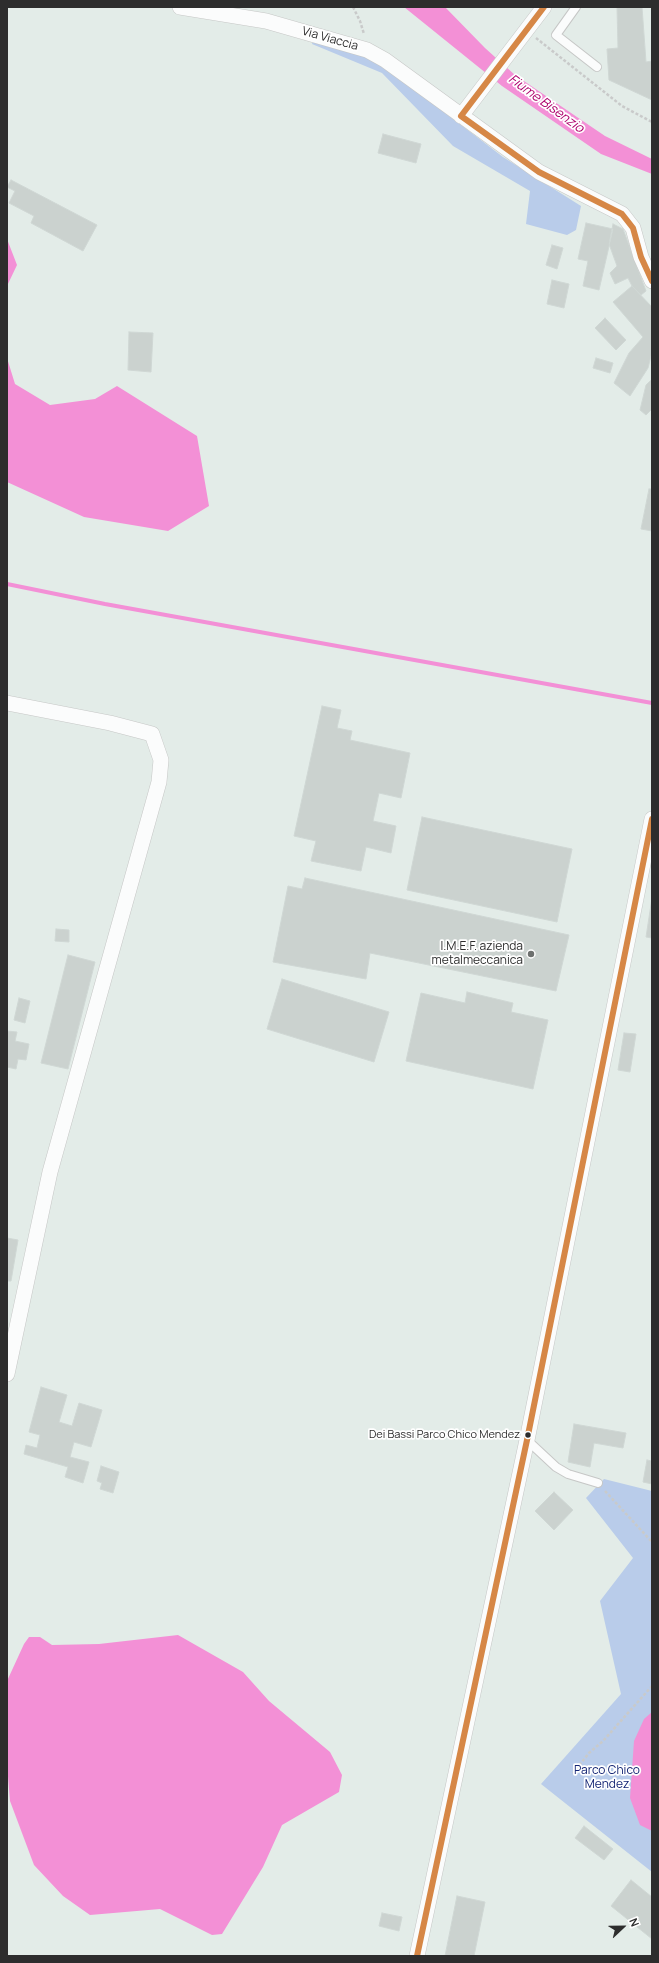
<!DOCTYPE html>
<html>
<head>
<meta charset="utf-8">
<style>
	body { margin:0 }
	#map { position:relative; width:659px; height:1963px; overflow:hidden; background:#e3ece8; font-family:Manrope,sans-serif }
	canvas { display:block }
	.frame { position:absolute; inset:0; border:8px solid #2d2d2d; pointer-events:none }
	.north { position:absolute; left:603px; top:1907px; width:40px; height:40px; -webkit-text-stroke:3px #fff; paint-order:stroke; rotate:68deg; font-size:11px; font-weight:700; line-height:16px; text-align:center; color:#2d2d2d }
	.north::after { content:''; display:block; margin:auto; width:14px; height:18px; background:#2d2d2d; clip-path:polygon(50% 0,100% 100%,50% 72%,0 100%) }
</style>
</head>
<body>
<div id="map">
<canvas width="659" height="1963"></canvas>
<div class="frame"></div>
<div class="north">N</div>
</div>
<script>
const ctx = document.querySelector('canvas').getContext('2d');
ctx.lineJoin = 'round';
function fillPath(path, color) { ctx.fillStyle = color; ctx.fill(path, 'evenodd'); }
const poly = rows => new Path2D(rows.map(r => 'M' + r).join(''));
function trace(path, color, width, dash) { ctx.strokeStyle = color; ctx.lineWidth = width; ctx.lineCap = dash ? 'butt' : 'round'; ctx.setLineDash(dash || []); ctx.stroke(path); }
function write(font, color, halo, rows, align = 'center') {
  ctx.font = font + ' Manrope,sans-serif'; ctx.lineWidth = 3.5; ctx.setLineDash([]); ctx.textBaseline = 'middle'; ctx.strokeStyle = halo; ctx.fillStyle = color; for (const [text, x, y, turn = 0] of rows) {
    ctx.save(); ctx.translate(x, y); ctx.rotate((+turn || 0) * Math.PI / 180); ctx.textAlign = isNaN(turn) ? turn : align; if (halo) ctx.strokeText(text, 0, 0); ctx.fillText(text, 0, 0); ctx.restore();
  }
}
const green = poly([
	[314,37,367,56,392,72,503,157,581,206,576,230,567,235,526,224,530,191,453,146,382,73,312,44],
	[604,1479,652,1491,652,1872,541,1784,621,1694,600,1601,633,1558,586,1498]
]);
const water = poly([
	[404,7,445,7,485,48,515,75,605,136,652,159,652,174,601,154,502,86],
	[7,239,17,265,7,286],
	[7,358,15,384,50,405,95,399,117,386,197,436,209,506,168,531,84,517,7,482],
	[178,1635,243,1672,269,1701,330,1752,342,1775,339,1792,282,1825,263,1867,222,1934,212,1935,160,1909,90,1915,63,1896,34,1865,10,1801,7,1764,7,1681,24,1644,29,1637,40,1637,52,1645,99,1644],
	[652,1712,652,1831,640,1825,630,1798,634,1741,644,1719]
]);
const stream = poly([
	[7,584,105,604,652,703]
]);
const building = poly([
	[617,7,642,7,646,62,652,61,652,100,609,80,607,49,618,48,617,7],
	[383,134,421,144,416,163,378,153,383,134],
	[11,180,97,225,83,251,31,223,34,216,9,203,15,191,7,187,11,180],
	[586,223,613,229,599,290,583,286,588,261,578,259,586,223],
	[613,224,623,229,646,291,641,295,632,286,628,278,615,284,610,273,617,266,609,244,613,224],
	[552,245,563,248,557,269,546,265,552,245],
	[552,280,569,284,564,308,547,304,552,280],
	[632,286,652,307,652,352,648,368,630,396,614,383,629,353,643,337,613,302,632,286],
	[605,318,626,340,616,350,595,328,605,318],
	[129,332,153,333,151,372,128,370,129,332],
	[596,358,613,363,610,373,593,368,596,358],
	[652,379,652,409,646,415,640,410,646,385,652,379],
	[649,489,652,489,652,531,641,529,649,489],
	[322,706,341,710,337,728,352,731,350,740,410,753,401,798,379,793,373,821,396,826,391,853,366,847,361,871,311,861,316,841,294,836,322,706],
	[422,817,572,849,557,922,407,890,422,817],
	[305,878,569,935,556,991,370,953,366,979,273,962,288,886,302,889,305,878],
	[652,898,652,938,646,937,652,898],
	[56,929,69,930,69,942,55,941,56,929],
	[68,955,95,962,68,1069,41,1063,68,955],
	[282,979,389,1012,374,1062,267,1029,282,979],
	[467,992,513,1003,511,1012,548,1020,533,1089,406,1061,421,993,465,1003,467,992],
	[19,998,30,1001,25,1023,14,1020,19,998],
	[7,1031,17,1032,15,1041,29,1044,26,1060,18,1059,16,1069,7,1067,7,1031],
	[624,1033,636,1034,630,1072,618,1070,624,1033],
	[7,1238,18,1240,11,1281,7,1281,7,1238],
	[41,1387,67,1395,59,1422,72,1426,79,1403,102,1410,91,1447,74,1442,70,1457,89,1462,83,1483,65,1477,68,1467,24,1454,26,1445,37,1448,40,1435,29,1432,41,1387],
	[574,1424,626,1433,623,1448,594,1443,590,1467,568,1462,574,1424],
	[647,1460,652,1461,652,1484,643,1482,647,1460],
	[101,1466,119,1472,113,1493,100,1489,102,1483,97,1481,101,1466],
	[554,1492,573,1510,554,1530,535,1511,554,1492],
	[584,1826,613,1849,604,1860,575,1838,584,1826],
	[631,1880,652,1897,652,1939,611,1906,631,1880],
	[457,1896,485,1902,474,1956,445,1956,457,1896],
	[382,1913,402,1917,399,1931,379,1926,382,1913]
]);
const path = poly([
	[353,7,360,21,364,34],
	[536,38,622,106,652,122],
	[605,1491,652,1542],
	[573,1773,589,1753,603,1741,652,1686]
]);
const service = poly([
	[576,7,556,35,597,67],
	[527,1440,556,1467,568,1474,598,1483]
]);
const minor = poly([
	[180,7,266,21,367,50,385,60,539,172,622,214,633,228,641,257,652,281],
	[461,116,544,7],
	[7,703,110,723,152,734,161,760,159,782,50,1172,7,1374],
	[417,1956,527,1440,652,819]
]);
const bus1 = poly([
	[461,116,539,172,622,214,633,228,641,257,652,281],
	[461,116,544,7],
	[417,1956,527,1440,652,819]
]);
const markers = [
	[531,954,4,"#6d706e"],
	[528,1435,3.5,"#2d2d2d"]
];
const busNames = [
	["Dei Bassi Parco Chico Mendez",520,1435]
];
const streetNames = [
	["Via Viaccia",330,39,16]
];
const poiNames = [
	["I.M.E.F. azienda",523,947],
	["metalmeccanica",523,961]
];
const parkNames = [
	["Parco Chico",607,1771],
	["Mendez",607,1785]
];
const waterNames = [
	["Fiume Bisenzio",546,104,36]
];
fillPath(green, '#b9ccea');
fillPath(water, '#f390d6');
trace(stream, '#f390d6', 4);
fillPath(building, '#cbd2cf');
trace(building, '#cfd7d4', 1);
trace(service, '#c6c7c6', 10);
trace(minor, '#c6c7c6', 16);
trace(path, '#c9caca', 2.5, [3, 2]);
trace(service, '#fbfcfc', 8);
trace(minor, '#fbfcfc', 15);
trace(bus1, '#d68746', 6);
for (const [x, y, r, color] of markers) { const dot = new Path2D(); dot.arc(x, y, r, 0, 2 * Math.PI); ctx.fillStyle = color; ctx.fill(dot); trace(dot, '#fff', 1.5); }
write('11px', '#2d2d2d', '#fff', busNames, 'right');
write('12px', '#2d2d2d', '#fff', streetNames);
write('12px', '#2d2d2d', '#fff', poiNames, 'right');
write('12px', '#142574', '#fff', parkNames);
write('italic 13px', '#ae016c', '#fff', waterNames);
</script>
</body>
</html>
